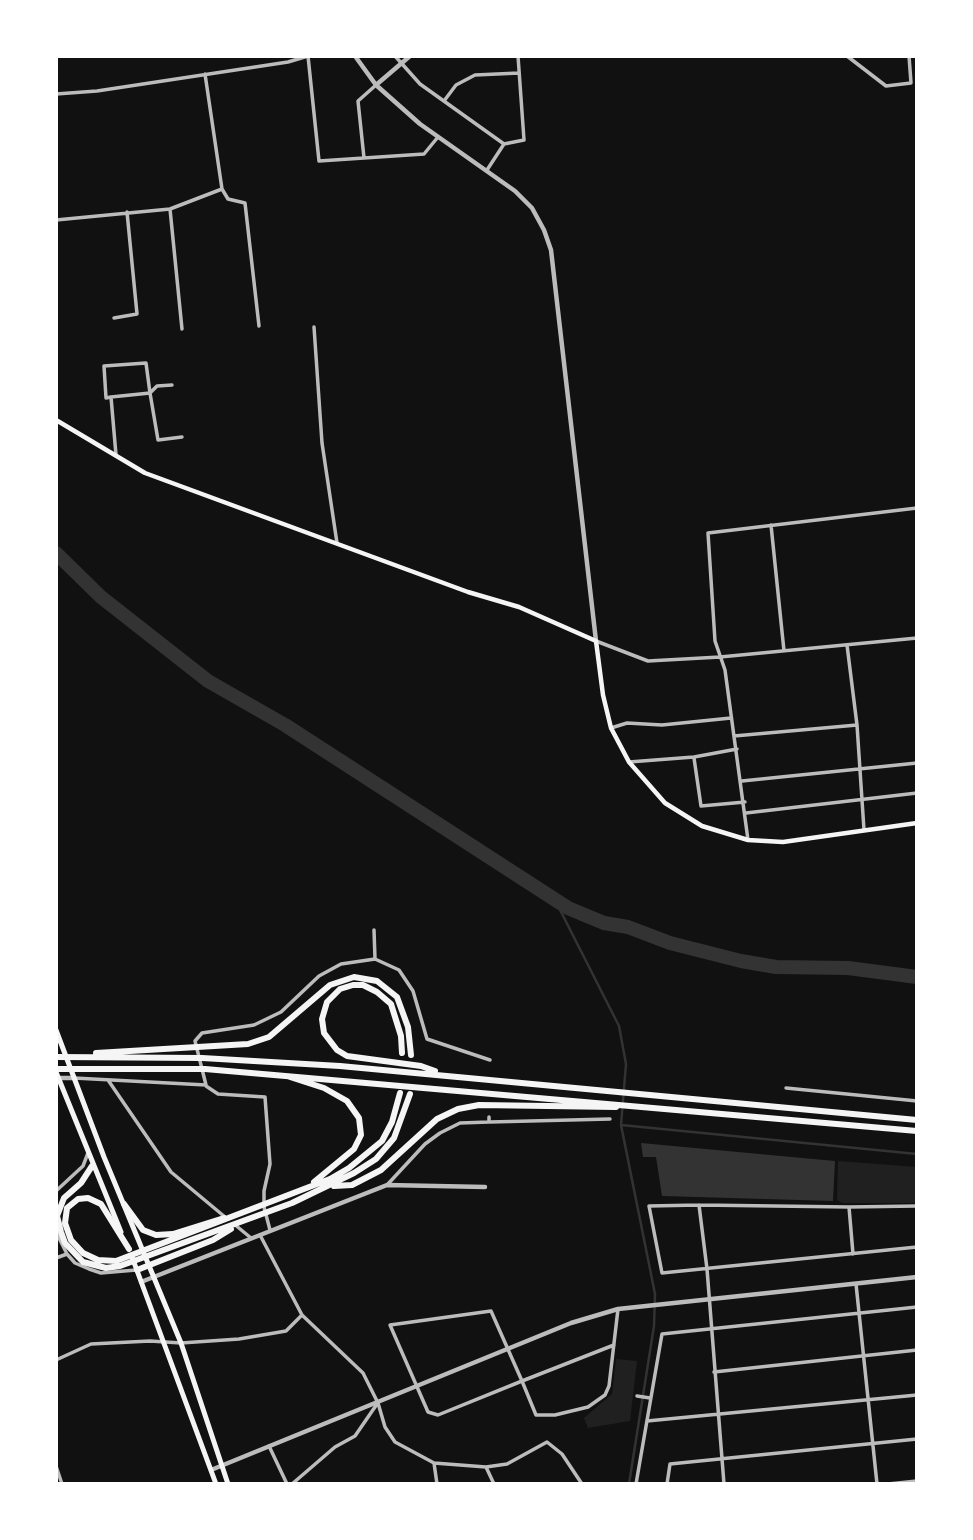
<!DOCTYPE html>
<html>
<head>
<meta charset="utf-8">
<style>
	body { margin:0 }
	#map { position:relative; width:973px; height:1540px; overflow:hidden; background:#111; font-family:Manrope,sans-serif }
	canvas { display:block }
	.frame { position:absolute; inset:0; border:58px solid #fff; pointer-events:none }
</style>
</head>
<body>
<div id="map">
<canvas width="973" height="1540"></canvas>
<div class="frame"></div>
</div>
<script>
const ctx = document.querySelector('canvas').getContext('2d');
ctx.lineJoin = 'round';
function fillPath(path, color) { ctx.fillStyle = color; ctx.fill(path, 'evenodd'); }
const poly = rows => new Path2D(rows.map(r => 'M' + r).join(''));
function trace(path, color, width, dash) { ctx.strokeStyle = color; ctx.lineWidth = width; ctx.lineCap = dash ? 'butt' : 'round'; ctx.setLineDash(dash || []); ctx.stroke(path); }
const green = poly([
	[838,1161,917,1167,917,1203,842,1203,837,1200],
	[616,1359,637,1361,630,1421,588,1428,584,1418,612,1394]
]);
const water = poly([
	[641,1143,835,1161,833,1201,662,1196,656,1157,643,1157]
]);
const stream = poly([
	[554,898,619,1026,626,1064,621,1125,655,1294,654,1326,629,1484],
	[621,1125,917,1154]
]);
const river = poly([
	[56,553,101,597,208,681,285,725,568,908,604,923,628,927,670,943,741,961,776,967,848,968,917,977]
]);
const minor = poly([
	[308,56,319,161,424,154,438,137],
	[395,56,420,84,504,144],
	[847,56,886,86,911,83,909,56],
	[56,94,97,91,288,62,308,56],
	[444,101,456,85,475,75,519,73],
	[364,158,358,101,376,85],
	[487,170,504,144,524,140,518,56],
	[222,189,228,199,245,203,259,326],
	[170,209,182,329],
	[56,220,170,209,222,189,205,74],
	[114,318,137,314,127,212],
	[314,327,322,443,337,543],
	[172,385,157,386,150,393,158,440,182,437],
	[917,387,917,408],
	[111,397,150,393,146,363,104,366,106,398,111,397,116,455],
	[771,525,784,651],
	[596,641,648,661,720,657,917,638],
	[847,645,857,725,864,830],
	[611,728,627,723,662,725,731,718],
	[734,736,857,725],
	[694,758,701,806,745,802],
	[629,762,694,757,737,749],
	[742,781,917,763],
	[746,813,917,793],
	[748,840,725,670,715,641,708,533,917,508],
	[374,930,375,959,399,970,413,991,427,1039,490,1060],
	[74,1078,206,1085,195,1041,202,1033,254,1025,281,1012,319,976,341,964,375,959],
	[108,1080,171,1172,225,1217],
	[206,1086,218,1094,265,1097,270,1164,264,1191,264,1207,270,1230],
	[786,1088,917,1101],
	[490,1122,610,1119],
	[387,1185,425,1144,440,1133,460,1123,489,1122,489,1117],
	[56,1191,83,1166,88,1153],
	[699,1205,649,1206,662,1273,917,1247],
	[849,1207,917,1206],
	[234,1224,251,1238],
	[56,1232,67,1254,75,1263,89,1269,101,1273,136,1270],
	[260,1235,302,1315,363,1373,378,1403,385,1427,395,1442,434,1463,486,1467,507,1464,547,1442,562,1454,582,1484],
	[56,1258,67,1254],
	[856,1284,877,1484],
	[614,1345,522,1381,438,1415,428,1412,390,1325,491,1311,522,1381,536,1415,555,1415,588,1407,605,1395,609,1386,618,1309],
	[56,1360,91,1344,150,1341,181,1343,239,1339,286,1331,302,1315],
	[714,1372,917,1350],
	[637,1396,650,1398],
	[647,1421,917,1395],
	[269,1446,287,1484],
	[434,1463,437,1484],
	[56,1466,62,1484],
	[486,1467,494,1484],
	[292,1484,335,1447,355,1436,377,1404],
	[636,1484,662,1334,917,1307],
	[667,1484,670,1464,917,1439],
	[724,1484,707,1269,699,1205,849,1207,853,1254],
	[888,1484,917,1481]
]);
const tertiary = poly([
	[355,56,376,85,420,124,515,191,532,208,544,230,551,250,596,641],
	[376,85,410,56],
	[57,1078,74,1078],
	[141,1282,387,1185,485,1187],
	[211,1470,571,1323,618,1309,917,1277]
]);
const secondary = poly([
	[56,420,145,473,468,592,519,607,596,641,603,695,611,728,629,762,665,803,702,826,748,840,783,842,917,823]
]);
const trunk = poly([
	[56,1030,104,1157,181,1343,228,1484],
	[56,1072,121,1232],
	[132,1257,216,1484]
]);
const motorway = poly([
	[96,1053,248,1044,269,1037,330,985,354,977,377,981,397,997,408,1027,411,1055],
	[402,1053,401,1036,391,1004,377,992,363,985,353,985,340,989,327,1002,322,1019,324,1033,337,1050,347,1056,421,1066,435,1071],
	[56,1057,202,1058,340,1066,917,1120],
	[56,1069,205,1069,917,1131],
	[290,1077,324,1088,347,1101,359,1118,361,1135,354,1149,314,1182],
	[92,1166,81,1183,64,1198,57,1216,61,1232,65,1243,83,1262,106,1268,120,1266,292,1203,354,1173,376,1159,394,1138,410,1094],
	[334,1186,352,1185,381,1170,437,1119,458,1109,479,1105,616,1107],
	[124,1204,143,1230,156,1235,173,1234,224,1218],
	[129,1249,101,1204,88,1198,78,1199,67,1208,65,1223,71,1240,83,1253,98,1260,116,1261,330,1179,349,1168,382,1141,392,1122,400,1093],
	[137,1270,213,1240,231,1229]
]);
fillPath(green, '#202020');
fillPath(water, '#333');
trace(stream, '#333', 2.5);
trace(river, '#333', 14);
trace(minor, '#bcbcbc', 3.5);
trace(tertiary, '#bcbcbc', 4.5);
trace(secondary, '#f5f5f5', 4.5);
trace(trunk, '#f5f5f5', 5);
trace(motorway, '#f5f5f5', 6);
</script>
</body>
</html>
